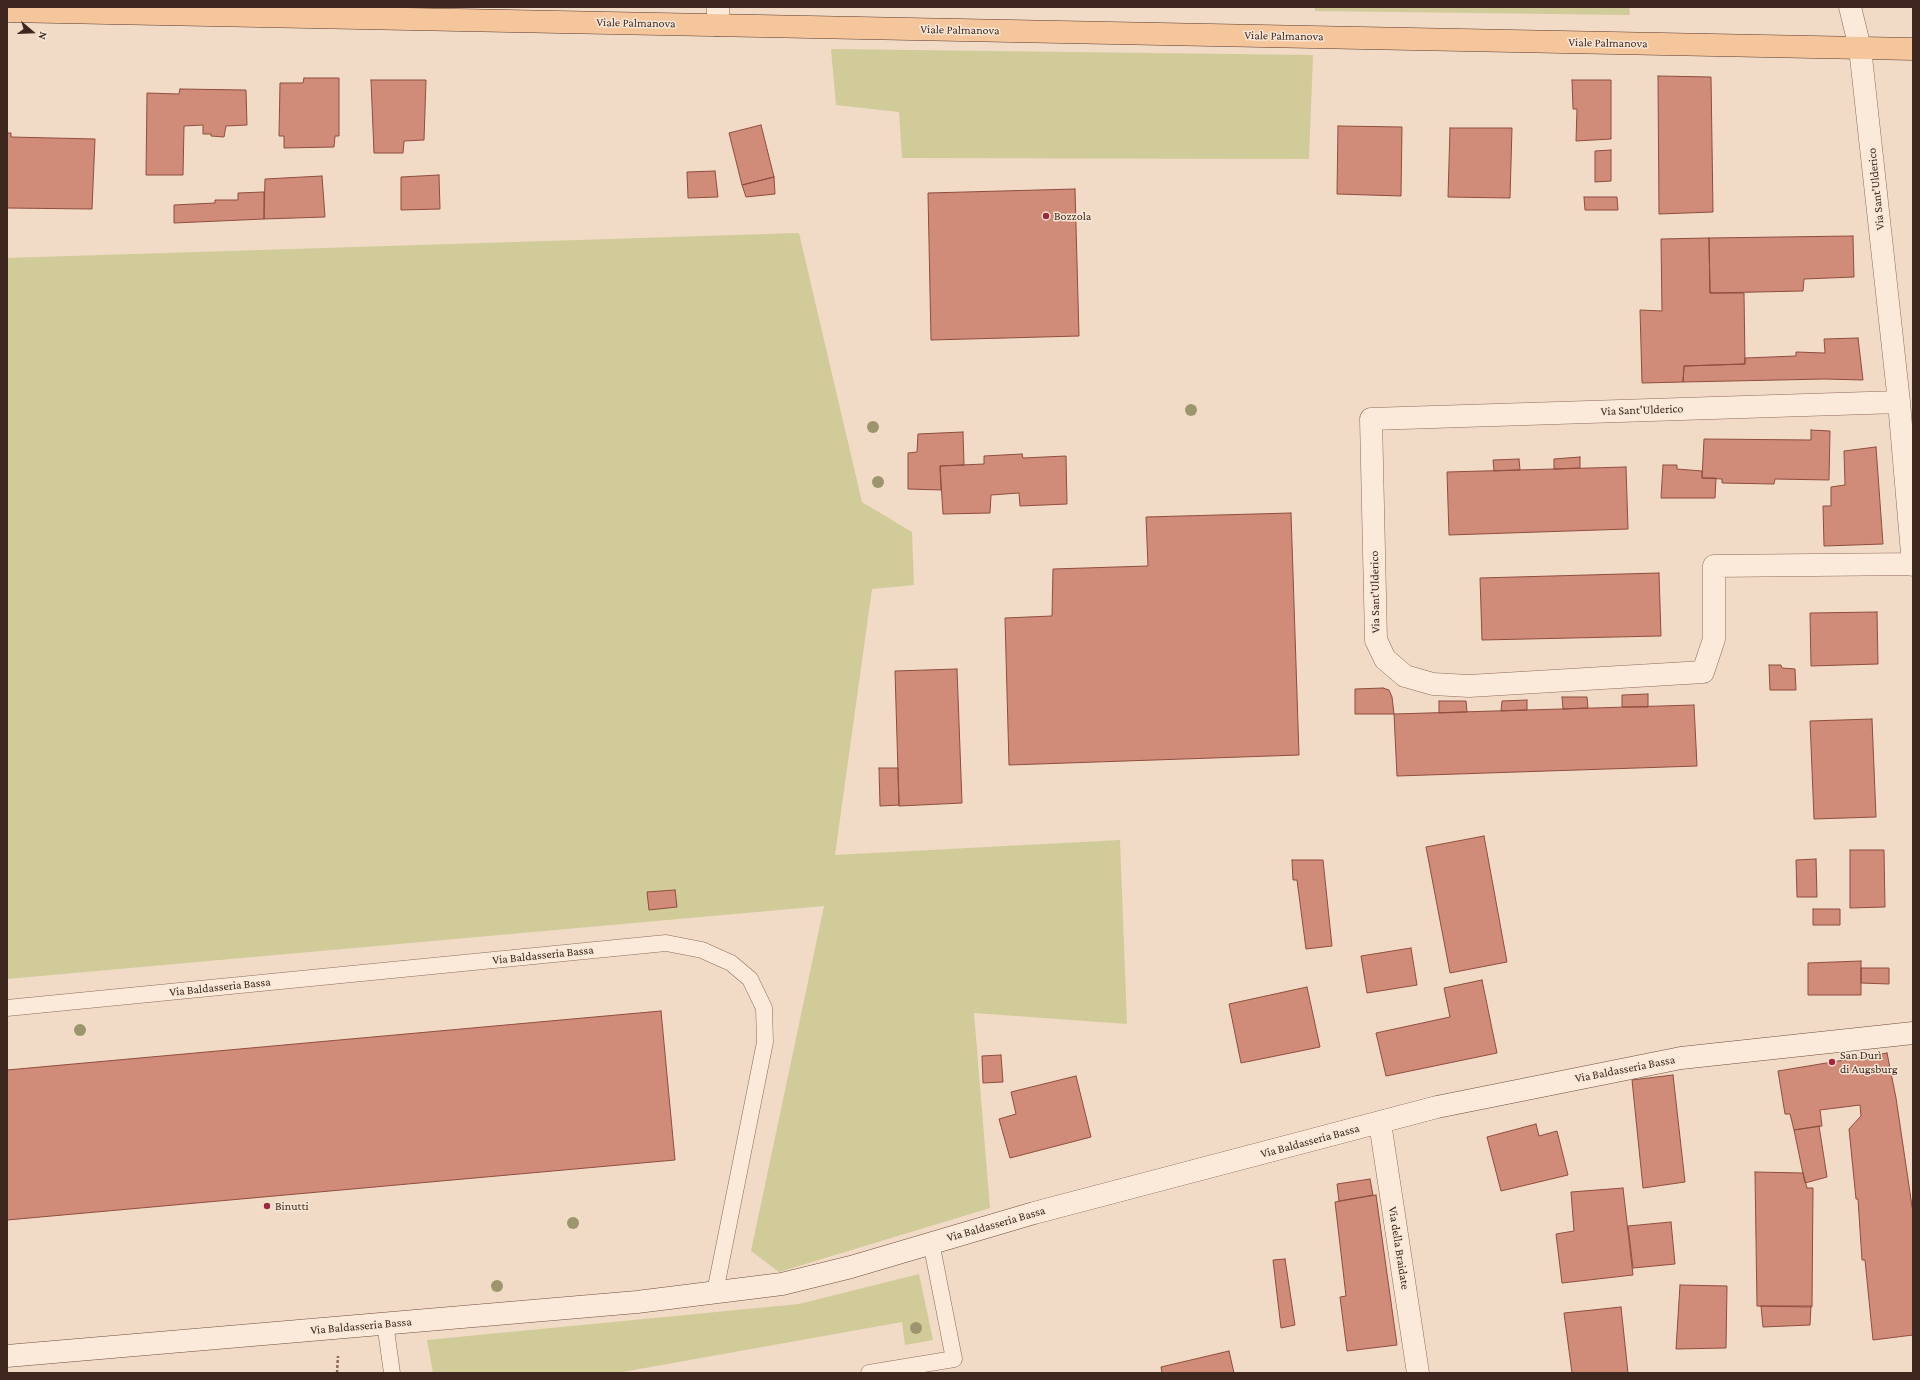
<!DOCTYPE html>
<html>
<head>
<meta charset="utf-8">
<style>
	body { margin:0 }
	#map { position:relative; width:1920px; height:1380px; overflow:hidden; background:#f1dbc6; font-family:"Crimson Pro",serif }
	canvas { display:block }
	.frame { position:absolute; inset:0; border:8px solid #3d271f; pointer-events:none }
	.north { position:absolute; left:12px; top:12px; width:40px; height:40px; -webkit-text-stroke:3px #f8e7d6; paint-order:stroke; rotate:109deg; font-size:11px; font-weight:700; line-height:16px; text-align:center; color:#3d271f }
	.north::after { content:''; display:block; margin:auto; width:14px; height:18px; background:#3d271f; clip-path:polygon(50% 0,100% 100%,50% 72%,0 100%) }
</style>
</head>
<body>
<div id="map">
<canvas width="1920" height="1380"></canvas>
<div class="frame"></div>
<div class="north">N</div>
</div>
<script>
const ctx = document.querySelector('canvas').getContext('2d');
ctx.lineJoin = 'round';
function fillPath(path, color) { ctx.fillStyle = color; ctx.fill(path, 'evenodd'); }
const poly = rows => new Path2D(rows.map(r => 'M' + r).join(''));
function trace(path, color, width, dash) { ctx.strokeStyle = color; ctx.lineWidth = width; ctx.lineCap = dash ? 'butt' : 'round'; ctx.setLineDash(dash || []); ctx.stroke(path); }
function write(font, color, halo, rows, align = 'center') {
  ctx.font = font + ' "Crimson Pro",serif'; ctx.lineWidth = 3; ctx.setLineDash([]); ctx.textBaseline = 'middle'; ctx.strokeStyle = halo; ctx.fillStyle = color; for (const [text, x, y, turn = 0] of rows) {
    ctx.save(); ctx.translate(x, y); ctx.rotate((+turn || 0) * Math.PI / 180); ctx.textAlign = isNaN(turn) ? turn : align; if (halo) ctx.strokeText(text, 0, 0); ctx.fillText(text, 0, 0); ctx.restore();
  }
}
const green = poly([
	[1315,7,1629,7,1630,15,1315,11],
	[831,49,1313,55,1309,159,902,158,899,112,836,105],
	[799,233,862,502,912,532,914,585,872,589,835,855,1120,840,1127,1024,974,1013,990,1208,779,1272,751,1251,824,906,7,979,7,258],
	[919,1274,933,1340,905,1345,902,1322,617,1373,433,1373,427,1340,799,1304]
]);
const building = poly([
	[1658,76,1711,77,1713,212,1659,214,1658,76],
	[304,78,339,78,339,136,335,136,334,147,284,148,284,136,279,136,280,83,303,83,304,78],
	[371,80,426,80,424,140,404,141,403,153,374,153,371,80],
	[1572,80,1611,80,1611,139,1576,141,1577,109,1573,109,1572,80],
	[180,89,246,90,247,125,226,126,224,137,211,136,211,134,203,134,203,125,184,126,183,175,146,175,147,93,179,94,180,89],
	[761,125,774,177,742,185,729,133,761,125],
	[1338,126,1402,127,1401,196,1337,194,1338,126],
	[1450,128,1512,128,1510,198,1448,197,1450,128],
	[7,133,11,133,11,137,95,139,92,209,7,208,7,133],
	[1611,150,1611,181,1595,182,1595,151,1611,150],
	[715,171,718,197,688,198,687,172,715,171],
	[439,175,440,209,401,210,401,177,439,175],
	[322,176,325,217,264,219,265,179,322,176],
	[774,177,775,194,746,197,742,185,774,177],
	[1075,189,1079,336,931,340,928,193,1075,189],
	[264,192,264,219,174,223,174,205,215,203,215,200,238,200,238,193,264,192],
	[1584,197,1617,197,1618,210,1585,210,1584,197],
	[1853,236,1854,277,1804,279,1803,291,1710,293,1709,238,1853,236],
	[1709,238,1710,293,1744,293,1745,364,1684,366,1683,382,1642,383,1640,310,1662,311,1661,239,1709,238],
	[1858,338,1863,380,1825,379,1683,382,1684,366,1745,364,1745,358,1796,356,1796,352,1825,353,1824,339,1858,338],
	[1811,430,1830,431,1829,480,1775,479,1774,484,1722,483,1722,479,1702,478,1704,439,1811,440,1811,430],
	[963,432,964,465,940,466,941,490,908,489,908,453,917,452,918,434,963,432],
	[1876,447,1883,544,1824,546,1823,506,1831,506,1831,487,1845,485,1844,451,1876,447],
	[1022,454,1023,458,1066,456,1067,504,1020,506,1019,493,991,495,990,513,943,514,940,466,984,464,984,456,1022,454],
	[1580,457,1580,468,1554,469,1554,459,1580,457],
	[1519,459,1520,470,1494,471,1493,460,1519,459],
	[1663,465,1677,465,1677,469,1702,471,1702,478,1716,478,1715,498,1661,498,1663,465],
	[1626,467,1628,529,1449,535,1447,472,1626,467],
	[1291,513,1299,755,1009,765,1005,618,1052,616,1053,569,1148,566,1146,517,1291,513],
	[1659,573,1661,636,1482,640,1480,578,1659,573],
	[1877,612,1878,664,1811,666,1810,613,1877,612],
	[1769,665,1781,665,1782,668,1795,669,1796,690,1770,690,1769,665],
	[957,669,962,803,899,806,895,671,957,669],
	[1383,688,1389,690,1392,697,1394,714,1355,714,1355,689,1383,688],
	[1648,694,1648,707,1622,707,1622,695,1648,694],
	[1562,697,1587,697,1588,708,1563,709,1562,697],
	[1527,700,1527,710,1501,711,1502,701,1527,700],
	[1439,701,1466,701,1467,712,1439,713,1439,701],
	[1694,705,1697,766,1397,776,1394,714,1694,705],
	[1872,719,1876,817,1814,819,1810,721,1872,719],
	[879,768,898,768,899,805,880,806,879,768],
	[1484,836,1507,962,1450,973,1426,847,1484,836],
	[1850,850,1884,850,1885,907,1850,908,1850,850],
	[1816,859,1817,897,1797,897,1796,860,1816,859],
	[1292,860,1323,860,1332,946,1306,949,1297,880,1293,880,1292,860],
	[675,890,677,907,649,910,647,892,675,890],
	[1813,909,1840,909,1840,925,1813,925,1813,909],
	[1411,948,1417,985,1367,993,1361,956,1411,948],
	[1861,961,1861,995,1808,995,1808,963,1861,961],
	[1861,968,1889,968,1889,984,1861,983,1861,968],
	[1482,980,1497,1053,1386,1076,1376,1033,1450,1017,1444,988,1482,980],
	[1307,987,1320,1047,1241,1063,1229,1004,1307,987],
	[661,1011,675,1160,7,1220,7,1070,661,1011],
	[1887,1053,1896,1098,1913,1213,1913,1335,1873,1340,1865,1260,1862,1260,1858,1199,1856,1199,1849,1129,1861,1116,1860,1105,1820,1110,1822,1126,1794,1130,1790,1114,1785,1114,1778,1071,1887,1053],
	[1001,1055,1003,1082,983,1083,982,1056,1001,1055],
	[1673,1075,1685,1182,1643,1188,1632,1080,1673,1075],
	[1076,1076,1091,1137,1010,1158,999,1119,1016,1114,1011,1092,1076,1076],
	[1536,1124,1539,1136,1557,1131,1568,1175,1501,1191,1487,1137,1536,1124],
	[1819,1126,1827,1177,1805,1183,1794,1130,1819,1126],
	[1755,1172,1803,1173,1807,1188,1813,1188,1812,1307,1757,1306,1755,1172],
	[1370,1179,1373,1195,1339,1201,1337,1184,1370,1179],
	[1623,1188,1633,1275,1562,1283,1556,1234,1574,1231,1571,1192,1623,1188],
	[1376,1195,1397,1345,1347,1351,1340,1297,1346,1296,1335,1202,1376,1195],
	[1671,1222,1675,1264,1633,1268,1628,1226,1671,1222],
	[1285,1259,1295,1325,1281,1328,1273,1260,1285,1259],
	[1680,1285,1727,1286,1726,1348,1676,1349,1680,1285],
	[1761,1306,1811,1306,1810,1325,1763,1327,1761,1306],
	[1621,1307,1628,1373,1572,1373,1564,1313,1621,1307],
	[1229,1351,1234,1373,1162,1373,1161,1367,1229,1351]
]);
const path = poly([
	[337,1373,338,1356]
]);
const lane = poly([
	[7,1008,666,943,702,950,731,963,750,979,764,1008,765,1042,715,1292],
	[385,1323,392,1373],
	[869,1373,954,1359,931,1242]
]);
const street = poly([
	[718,7,718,25],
	[1850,7,1860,48,1899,402,1913,565],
	[1899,402,1371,419,1376,640,1385,659,1405,676,1433,684,1469,686,1703,672,1714,639,1714,566,1913,564],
	[1380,1123,1418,1373]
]);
const secondary = poly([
	[7,1356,637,1302,782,1284,851,1267,1034,1213,1437,1107,1681,1058,1913,1033]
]);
const primary = poly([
	[7,11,1913,49]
]);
const trees = [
	[1191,410],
	[873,427],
	[878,482],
	[80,1030],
	[573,1223],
	[497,1286],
	[916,1328]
];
const markers = [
	[1046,216,4,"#a02641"],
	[1832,1062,4,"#a02641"],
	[267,1206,4,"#a02641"]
];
const streetNames = [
	["Viale Palmanova",636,23,1],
	["Viale Palmanova",960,30,1],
	["Viale Palmanova",1284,36,1],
	["Viale Palmanova",1608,43,1],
	["Via Sant'Ulderico",1876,189,-96],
	["Via Sant'Ulderico",1642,410,-2],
	["Via Sant'Ulderico",1375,592,-91],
	["Via Baldasseria Bassa",543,955,-6],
	["Via Baldasseria Bassa",220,987,-6],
	["Via Baldasseria Bassa",1625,1069,-11],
	["Via Baldasseria Bassa",1310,1141,-15],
	["Via Baldasseria Bassa",996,1224,-16],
	["Via della Braidate",1399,1248,81],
	["Via Baldasseria Bassa",361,1326,-5]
];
const poiNames = [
	["Bozzola",1054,216],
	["San Durì",1840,1055],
	["di Augsburg",1840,1069],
	["Binutti",275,1206]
];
fillPath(green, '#d0cb98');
fillPath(building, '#d18b79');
trace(building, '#8e4d3e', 1);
trace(lane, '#8e6a5a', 17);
trace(street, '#8e6a5a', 23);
trace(secondary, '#704b3d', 23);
trace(primary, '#5b3a2e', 23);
trace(path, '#8e6a5a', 2.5, [3, 2]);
trace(lane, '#fbeada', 16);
trace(street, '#fbeada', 22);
trace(secondary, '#fbeada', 22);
trace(primary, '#f5c69c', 22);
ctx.fillStyle = '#9d956d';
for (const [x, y] of trees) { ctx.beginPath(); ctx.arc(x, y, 6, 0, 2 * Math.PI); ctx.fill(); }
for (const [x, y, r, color] of markers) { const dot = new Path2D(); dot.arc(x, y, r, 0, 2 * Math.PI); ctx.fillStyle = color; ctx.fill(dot); trace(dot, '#f8e7d6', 1.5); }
write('12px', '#3d271f', '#f8e7d6', streetNames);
write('12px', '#3d271f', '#f8e7d6', poiNames, 'left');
</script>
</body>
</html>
